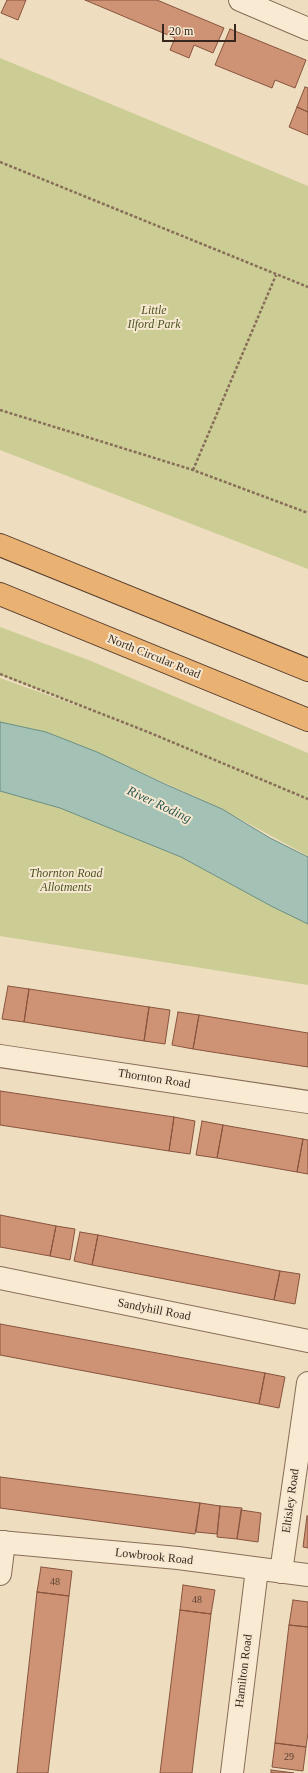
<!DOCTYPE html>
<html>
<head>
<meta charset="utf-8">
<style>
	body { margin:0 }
	#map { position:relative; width:308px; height:1773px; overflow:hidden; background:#efddc0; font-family:"Times New Roman",serif }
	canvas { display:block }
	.scale { position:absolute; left:162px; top:24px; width:74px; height:18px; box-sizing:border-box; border:2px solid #37271c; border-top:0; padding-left:5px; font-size:12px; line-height:14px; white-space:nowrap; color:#37271c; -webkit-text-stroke:3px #f6e8d0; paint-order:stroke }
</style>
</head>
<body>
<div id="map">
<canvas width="308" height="1773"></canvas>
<div class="scale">20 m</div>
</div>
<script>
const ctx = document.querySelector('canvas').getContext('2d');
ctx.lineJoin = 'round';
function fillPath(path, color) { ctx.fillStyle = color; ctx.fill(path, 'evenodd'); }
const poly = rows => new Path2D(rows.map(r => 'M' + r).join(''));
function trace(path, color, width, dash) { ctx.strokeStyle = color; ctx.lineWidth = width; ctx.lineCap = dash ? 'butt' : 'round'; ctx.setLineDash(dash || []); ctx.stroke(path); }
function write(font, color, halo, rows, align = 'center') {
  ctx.font = font + ' "Times New Roman",serif'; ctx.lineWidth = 4; ctx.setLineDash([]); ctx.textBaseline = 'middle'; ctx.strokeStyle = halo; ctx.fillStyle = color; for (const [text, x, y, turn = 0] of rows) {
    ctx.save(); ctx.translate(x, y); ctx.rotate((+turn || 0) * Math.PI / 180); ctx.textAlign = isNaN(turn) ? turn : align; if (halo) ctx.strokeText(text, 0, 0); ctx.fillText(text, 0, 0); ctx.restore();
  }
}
const green = poly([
	[0,58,308,186,308,569,0,450],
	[0,627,91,661,308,753,308,856,222,809,97,752,46,732,0,722,0,678,98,713,0,675],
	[0,791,60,808,181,857,273,907,308,924,308,985,0,936]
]);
const water = poly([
	[0,722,46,732,97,752,167,785,222,809,270,838,308,857,308,924,273,907,181,857,60,808,0,791,0,722]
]);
const building = poly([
	[7,0,26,0,18,20,1,13,7,0],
	[85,0,157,0,224,28,213,53,194,45,189,58,170,50,175,38,85,0],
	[230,29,306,60,295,88,275,80,272,88,215,65,230,29],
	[305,87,308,88,308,112,297,107,305,87],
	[297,107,308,112,308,135,289,127,297,107],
	[8,986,29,989,24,1022,2,1019,8,986],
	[29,989,149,1007,144,1041,24,1022,29,989],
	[149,1007,170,1010,165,1044,144,1041,149,1007],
	[178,1012,199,1015,193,1049,172,1045,178,1012],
	[199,1015,308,1033,308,1067,193,1049,199,1015],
	[0,1091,174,1117,169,1151,0,1125,0,1091],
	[174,1117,195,1121,190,1154,169,1151,174,1117],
	[202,1121,223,1125,217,1158,196,1155,202,1121],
	[223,1125,303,1139,297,1172,217,1158,223,1125],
	[303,1139,308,1140,308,1174,297,1172,303,1139],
	[0,1215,56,1226,50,1256,0,1247,0,1215],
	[56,1226,75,1229,70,1260,50,1256,56,1226],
	[80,1232,98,1235,92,1265,74,1261,80,1232],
	[98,1235,280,1271,274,1300,92,1265,98,1235],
	[280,1271,300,1274,295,1304,274,1300,280,1271],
	[0,1324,265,1373,259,1404,0,1355,0,1324],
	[265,1373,285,1377,279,1408,259,1404,265,1373],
	[0,1477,200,1503,195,1534,0,1508,0,1477],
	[200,1503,220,1506,217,1534,196,1532,200,1503],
	[220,1506,242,1508,237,1539,217,1537,220,1506],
	[241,1510,261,1513,258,1542,237,1539,241,1510],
	[307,1516,308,1516,308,1548,303,1547,307,1516],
	[41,1567,72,1571,69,1596,37,1592,41,1567],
	[183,1585,215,1590,211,1614,180,1610,183,1585],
	[37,1592,69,1596,48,1773,17,1773,37,1592],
	[293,1600,308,1602,308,1627,289,1625,293,1600],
	[180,1610,211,1614,192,1773,160,1773,180,1610],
	[289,1625,308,1627,308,1733,306,1747,275,1743,289,1625],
	[275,1743,306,1747,303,1771,272,1767,275,1743],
	[271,1770,294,1773,271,1773,271,1770]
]);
const path = poly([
	[0,162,308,287],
	[0,410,193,470,308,513],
	[193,470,276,275],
	[0,674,148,732,308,799]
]);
const minor = poly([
	[240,0,308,29],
	[0,1056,308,1102],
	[0,1278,308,1341],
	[0,1542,178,1558,308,1575],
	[281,1572,308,1383],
	[0,1574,4,1542],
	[232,1773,257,1569]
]);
const trunk = poly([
	[0,545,308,670],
	[0,594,308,720]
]);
const numberNames = [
	["48",55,1582],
	["48",197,1600],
	["29",289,1757]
];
const parkNames = [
	["Little",154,311],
	["Ilford Park",154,325],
	["Thornton Road",66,874],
	["Allotments",66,888]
];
const streetNames = [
	["North Circular Road",154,657,22],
	["Thornton Road",154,1079,9],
	["Sandyhill Road",154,1310,11],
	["Eltisley Road",291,1501,-82],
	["Lowbrook Road",154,1557,6],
	["Hamilton Road",244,1671,-83]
];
const waterNames = [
	["River Roding",159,805,25]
];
fillPath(green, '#cbcd94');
fillPath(water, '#a3c1b5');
trace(water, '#6a8e82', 1);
fillPath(building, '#ce9375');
trace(building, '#87543d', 1);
trace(minor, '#886d58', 24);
trace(trunk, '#553c2c', 24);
trace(path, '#886d58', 2.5, [3, 2]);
trace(minor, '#f9ebd3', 22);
trace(trunk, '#eab272', 22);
write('10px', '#5d4232', null, numberNames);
write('italic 12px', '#4c5423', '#f6e8d0', parkNames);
write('12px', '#37271c', '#f6e8d0', streetNames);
write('italic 13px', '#2b5751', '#f6e8d0', waterNames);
</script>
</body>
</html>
